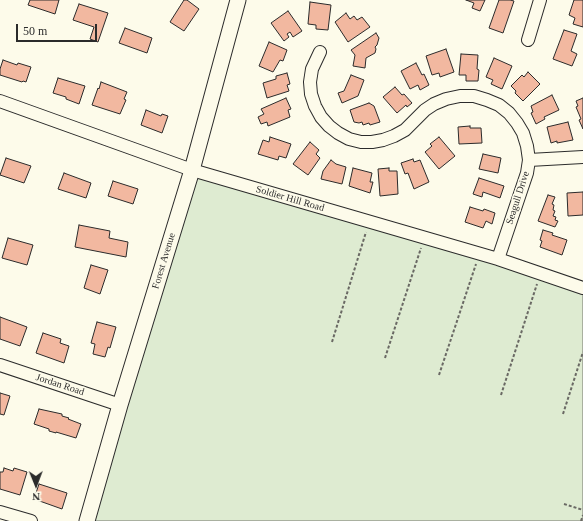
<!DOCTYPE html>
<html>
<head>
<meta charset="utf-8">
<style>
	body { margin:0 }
	#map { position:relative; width:583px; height:521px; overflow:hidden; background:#fdfbea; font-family:Georgia,serif }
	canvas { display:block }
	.north { position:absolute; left:16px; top:465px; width:40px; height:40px; -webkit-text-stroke:3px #fdfbea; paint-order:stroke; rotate:179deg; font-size:11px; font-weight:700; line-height:16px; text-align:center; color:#2b2b2b }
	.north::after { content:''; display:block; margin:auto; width:14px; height:18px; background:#2b2b2b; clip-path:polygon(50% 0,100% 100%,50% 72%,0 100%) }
	.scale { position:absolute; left:16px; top:24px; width:81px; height:18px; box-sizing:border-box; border:2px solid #2b2b2b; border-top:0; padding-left:5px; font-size:12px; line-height:14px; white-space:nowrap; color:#2b2b2b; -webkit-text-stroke:3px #fdfbea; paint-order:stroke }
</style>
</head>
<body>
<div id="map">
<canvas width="583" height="521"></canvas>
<div class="north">N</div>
<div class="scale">50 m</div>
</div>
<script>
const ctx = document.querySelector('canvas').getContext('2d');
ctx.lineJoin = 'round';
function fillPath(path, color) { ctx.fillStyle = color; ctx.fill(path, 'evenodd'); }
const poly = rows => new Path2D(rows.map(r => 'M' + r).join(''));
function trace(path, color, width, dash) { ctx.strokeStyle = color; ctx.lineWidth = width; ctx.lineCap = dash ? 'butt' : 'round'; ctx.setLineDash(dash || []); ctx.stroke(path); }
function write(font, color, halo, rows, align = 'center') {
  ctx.font = font + ' Georgia,serif'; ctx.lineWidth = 3; ctx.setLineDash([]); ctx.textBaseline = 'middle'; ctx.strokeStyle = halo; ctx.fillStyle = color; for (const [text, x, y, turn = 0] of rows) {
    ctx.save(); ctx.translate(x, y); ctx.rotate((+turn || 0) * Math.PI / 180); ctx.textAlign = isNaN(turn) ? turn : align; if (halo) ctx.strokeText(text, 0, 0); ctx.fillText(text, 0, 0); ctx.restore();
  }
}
const green = poly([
	[192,170,583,288,583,521,87,521,192,170]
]);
const building = poly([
	[30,0,59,0,55,14,28,5,30,0],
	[184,0,187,0,199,9,184,31,170,22,184,0],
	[466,0,485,0,480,11,472,8,474,3,466,0],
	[499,0,510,0,514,1,503,33,489,28,499,0],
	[574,0,583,0,583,27,573,24,575,18,569,15,574,0],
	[310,2,331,5,328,30,316,29,316,25,308,24,310,2],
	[79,4,108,13,98,42,90,39,94,27,73,20,79,4],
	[288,11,302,31,293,37,290,32,287,34,289,37,284,41,271,23,288,11],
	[346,13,350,19,354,16,357,20,362,17,370,27,348,42,335,22,346,13],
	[125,28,152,38,147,53,119,43,125,28],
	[564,30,577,34,571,51,577,54,572,66,553,59,564,30],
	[376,33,379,38,377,45,375,47,376,49,375,53,366,58,365,68,353,66,355,55,351,50,376,33],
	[269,42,287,50,283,61,280,60,273,72,259,66,269,42],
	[446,49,454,72,440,77,439,73,432,75,426,56,446,49],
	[461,54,478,55,477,69,479,70,478,81,466,81,466,75,459,75,461,54],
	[494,58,512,66,502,89,491,84,493,80,486,77,494,58],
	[3,60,17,65,18,63,31,67,26,82,23,81,22,82,0,75,0,69,3,60],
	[416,63,422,75,424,74,429,85,420,90,418,85,410,89,401,71,416,63],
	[528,72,540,84,523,101,515,93,516,91,511,86,522,75,524,77,528,72],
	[287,73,290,84,287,85,289,91,267,98,263,83,276,79,276,76,287,73],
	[351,75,364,80,358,96,342,103,338,93,344,91,351,75],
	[58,78,85,86,79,104,66,99,66,97,53,93,58,78],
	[101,82,127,92,124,99,126,100,120,114,92,105,98,88,99,89,101,82],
	[395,87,402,95,404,94,412,103,407,107,406,105,397,113,383,97,395,87],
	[552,95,559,110,544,117,545,119,536,124,531,113,533,112,531,106,552,95],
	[286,98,291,109,288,110,290,117,268,126,267,122,261,124,258,117,264,114,261,109,286,98],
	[583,98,583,129,579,120,581,119,576,107,578,106,576,101,583,98],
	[369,103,374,106,380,122,370,125,369,123,363,125,362,122,359,123,354,122,350,110,369,103],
	[146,110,161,116,162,114,168,116,162,133,141,125,146,110],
	[568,122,573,140,557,143,557,141,551,143,547,127,568,122],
	[470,126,470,128,481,128,482,143,459,144,458,127,470,126],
	[270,137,291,144,286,158,279,156,278,160,258,154,263,140,269,142,270,137],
	[439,137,455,156,439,169,425,152,432,146,430,144,439,137],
	[310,142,319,150,316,154,320,158,308,175,293,164,310,142],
	[483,154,501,158,498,173,479,169,483,154],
	[6,158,31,166,24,183,0,175,6,158],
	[413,159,414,162,420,160,429,182,414,189,408,173,405,174,401,163,413,159],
	[331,160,336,164,346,167,342,184,321,179,323,171,331,160],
	[353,168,372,173,370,182,373,182,370,193,349,186,353,168],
	[389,168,389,171,397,171,398,194,380,196,378,169,389,168],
	[64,173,91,183,86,198,58,189,64,173],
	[479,178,504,186,500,198,483,192,482,197,473,194,479,178],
	[113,181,138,189,133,204,108,196,113,181],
	[583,192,583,215,568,216,567,193,583,192],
	[548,195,555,197,552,204,554,205,553,210,555,211,553,216,556,217,555,220,558,221,555,227,538,221,548,195],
	[470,207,483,211,484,209,495,213,492,224,486,221,483,228,465,222,470,207],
	[79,225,110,231,109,238,128,242,126,257,75,247,79,225],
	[543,230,553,233,552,235,567,240,562,255,540,247,542,241,540,240,543,230],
	[8,238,33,245,27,265,2,258,8,238],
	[91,265,108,270,100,294,84,288,91,265],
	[0,317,27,327,20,346,0,339,0,317],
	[97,322,116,327,110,348,108,347,105,357,93,354,95,344,91,343,97,322],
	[43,333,61,339,60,343,69,346,64,363,36,353,43,333],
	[0,393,10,396,4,415,0,414,0,393],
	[39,409,62,414,62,416,69,418,68,419,81,424,76,438,56,432,56,433,49,431,49,429,34,424,39,409],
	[4,468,13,471,14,468,27,472,20,495,0,489,0,472,3,472,4,468],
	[39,484,67,493,62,509,34,499,39,484]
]);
const path = poly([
	[332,342,366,232],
	[385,358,421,248],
	[439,375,476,264],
	[501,395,537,284],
	[563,414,583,352],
	[564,504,583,510],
	[581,521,583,515]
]);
const minor = poly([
	[528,40,540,0],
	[320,52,312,69,310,82,311,94,315,106,321,117,329,126,338,133,349,139,361,142,372,142,383,140,394,136,405,130,425,110,434,104,446,99,460,96,474,96,487,100,499,105,509,113,517,123,523,133,527,146,529,160,527,173,498,259],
	[0,101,192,170,498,259,583,288],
	[529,160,583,157],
	[0,365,120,405],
	[0,512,31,521]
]);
const major = poly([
	[87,521,120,405,192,170,238,0]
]);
const streetNames = [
	["Seagull Drive",518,198,-72],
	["Soldier Hill Road",290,199,16],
	["Forest Avenue",164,261,-73],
	["Jordan Road",60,385,18]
];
fillPath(green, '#deebd1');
trace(green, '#74746e', 1);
fillPath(building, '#f2b8a0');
trace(building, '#2b2b2b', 1);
trace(minor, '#2b2b2b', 14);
trace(major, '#2b2b2b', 17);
trace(path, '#6a6964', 2, [3, 2]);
trace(minor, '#fdfbea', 12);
trace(major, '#fdfbea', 15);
write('10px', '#2b2b2b', '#fdfbea', streetNames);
</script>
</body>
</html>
